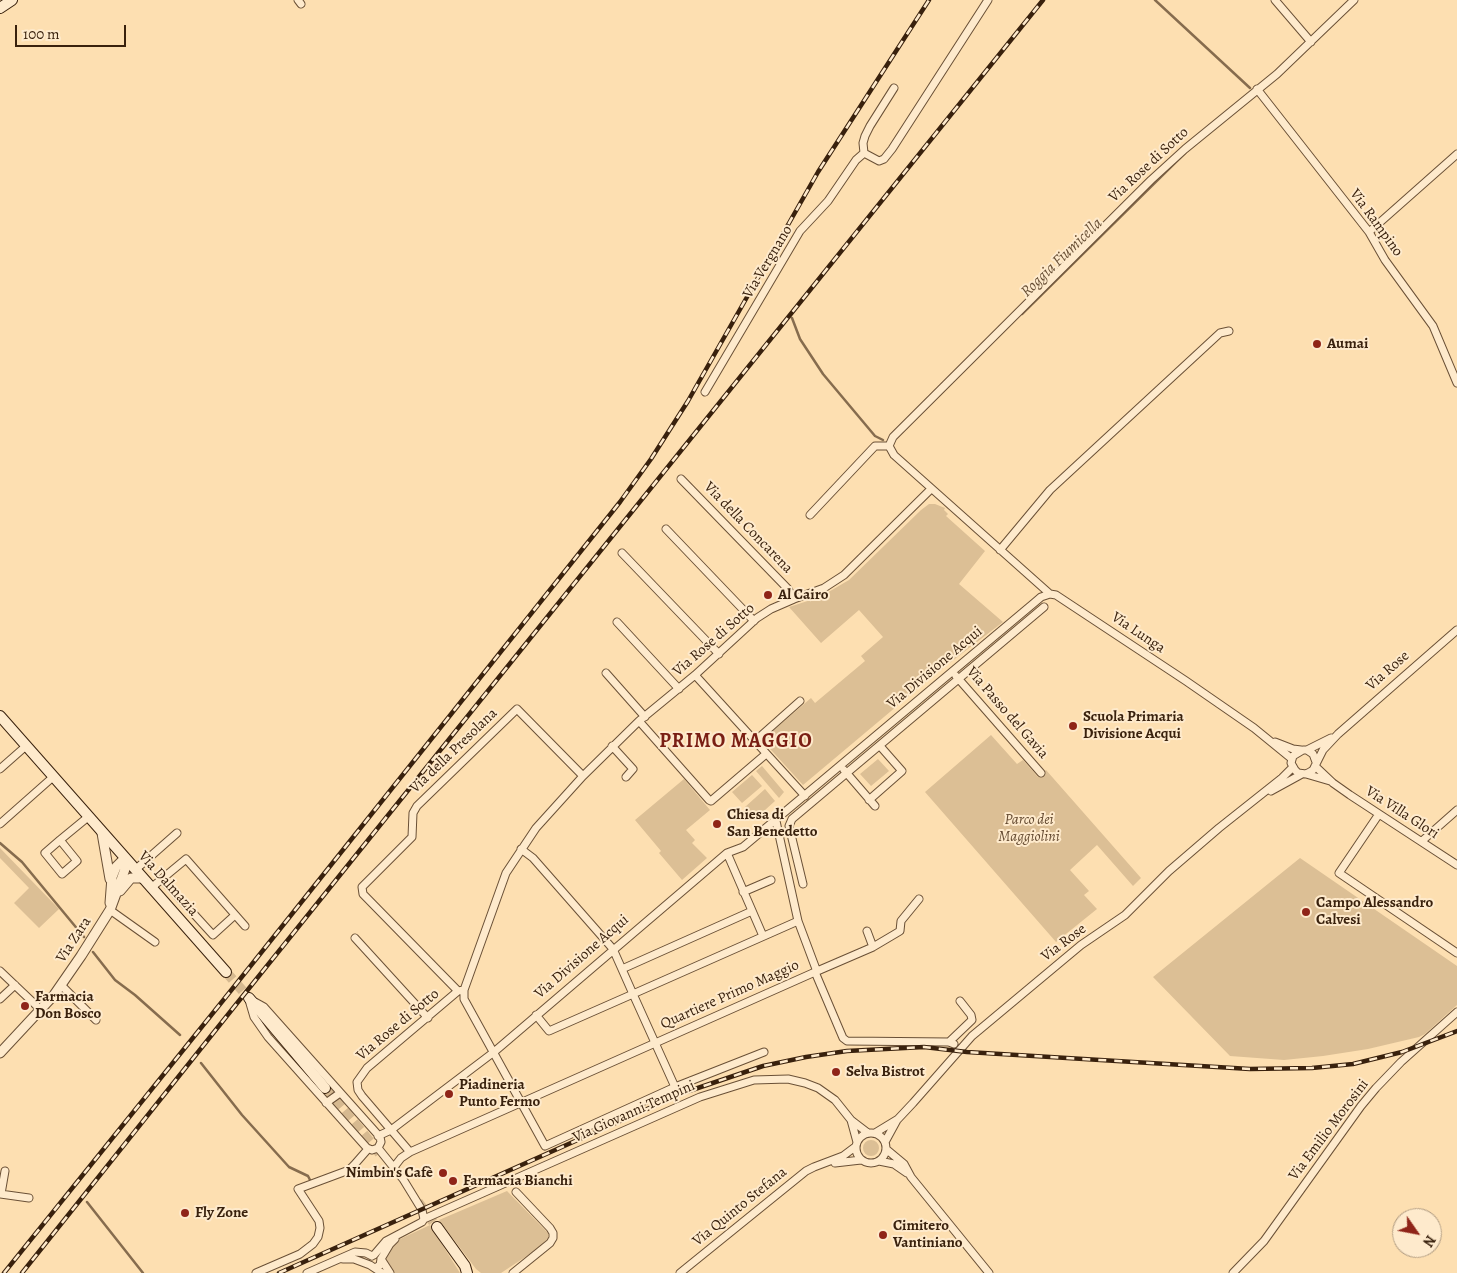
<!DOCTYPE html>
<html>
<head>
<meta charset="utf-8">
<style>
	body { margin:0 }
	#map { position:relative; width:1457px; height:1273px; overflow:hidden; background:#fddfb1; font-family:Alegreya,serif }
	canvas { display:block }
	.north { position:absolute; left:1392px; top:1208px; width:50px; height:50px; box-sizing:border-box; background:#feeacc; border:1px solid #af9a80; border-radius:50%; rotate:123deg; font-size:14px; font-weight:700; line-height:20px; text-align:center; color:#39210d }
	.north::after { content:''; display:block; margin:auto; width:18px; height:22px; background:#8f2418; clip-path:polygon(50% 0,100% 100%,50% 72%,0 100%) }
	.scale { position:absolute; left:15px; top:25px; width:111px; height:22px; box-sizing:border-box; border:2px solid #39210d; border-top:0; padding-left:6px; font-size:15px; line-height:18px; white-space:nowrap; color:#39210d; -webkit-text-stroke:4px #feeacc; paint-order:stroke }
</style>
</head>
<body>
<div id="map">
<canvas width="1457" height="1273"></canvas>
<div class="north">N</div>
<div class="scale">100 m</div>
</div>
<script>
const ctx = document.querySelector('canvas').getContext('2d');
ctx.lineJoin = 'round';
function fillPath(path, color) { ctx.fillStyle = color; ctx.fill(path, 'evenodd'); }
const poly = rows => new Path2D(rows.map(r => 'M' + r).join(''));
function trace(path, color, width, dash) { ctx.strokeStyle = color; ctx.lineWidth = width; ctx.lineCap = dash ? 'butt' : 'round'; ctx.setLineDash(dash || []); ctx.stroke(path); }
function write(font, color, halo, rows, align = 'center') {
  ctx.font = font + ' Alegreya,serif'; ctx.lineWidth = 4; ctx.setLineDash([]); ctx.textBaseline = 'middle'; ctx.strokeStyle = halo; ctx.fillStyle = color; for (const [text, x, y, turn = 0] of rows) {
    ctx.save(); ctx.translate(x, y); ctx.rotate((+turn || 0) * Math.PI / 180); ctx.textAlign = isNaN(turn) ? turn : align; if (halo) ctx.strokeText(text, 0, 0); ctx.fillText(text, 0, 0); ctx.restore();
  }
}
const green = poly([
	[929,504,935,504,945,508,944,510,948,514,946,516,985,551,959,584,1003,622,934,675,803,785,762,740,811,698,815,703,865,661,861,656,883,637,859,610,821,643,789,607,820,597,849,580,921,510],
	[991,735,1017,764,1023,760,1038,777,1046,770,1141,878,1133,886,1097,845,1070,870,1089,891,1084,895,1097,909,1056,942,925,792],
	[878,759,889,771,871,786,860,774],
	[762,766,784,792,779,798,756,771],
	[752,775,762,786,742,803,732,792],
	[684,779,710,810,686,830,695,840,692,843,707,858,682,880,659,853,661,851,635,820],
	[765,789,775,801,755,819,745,807],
	[0,848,59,909,39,928,14,903,29,888,0,858],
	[1300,858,1457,966,1457,1005,1425,1034,1419,1037,1368,1049,1323,1056,1284,1060,1230,1056,1153,977],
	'863 1148a8 8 0 1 1 16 0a8 8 0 1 1-16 0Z',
	[507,1191,548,1233,548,1238,539,1248,501,1273,481,1273,476,1269,439,1220],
	[430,1225,460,1273,394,1273,386,1259,389,1247,398,1240]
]);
const stream = poly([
	[1155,0,1250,88],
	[1022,314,1185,153],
	[792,318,800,339,823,374,875,436,883,440],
	[0,843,22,862,84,937],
	[93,952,115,980,135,995,180,1035],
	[201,1063,242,1115,289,1167,308,1176,310,1180],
	[87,1202,143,1273]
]);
const secondaryTunnel = poly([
	[226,972,249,998],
	[325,1088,381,1155],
	[418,1202,437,1227]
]);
const minor = poly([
	[298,0,301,4],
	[1275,0,1311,42],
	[894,88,870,126,865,136,863,143,864,153,879,161,884,159,892,149,988,0],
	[1257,89,1369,232,1385,260,1433,326,1457,383],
	[1369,232,1457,154],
	[705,392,800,231,828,201,856,160,864,153],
	[889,446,893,437,1151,180,1185,149,1277,74,1354,0],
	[889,446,894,455,1050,594,1056,595,1186,681,1254,728,1292,759],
	[681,479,788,589,794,599],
	[810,515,875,446,889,446],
	[666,529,754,621],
	[1000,550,1050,490,1220,333,1229,331],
	[622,553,719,654],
	[617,622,679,689],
	[606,673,645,717],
	[695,675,805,796],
	[956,676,1041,773],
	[639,721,709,800,711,801,766,754],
	[755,741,800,701],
	[1275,742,1293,749,1301,750],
	[612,746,633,769,626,777],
	[1307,750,1331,738],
	[1316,762,1313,754,1307,750,1303,750,1293,756,1291,763,1295,770,1298,773,1306,774,1310,772,1313,770,1323,750,1338,734,1457,630],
	[1315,766,1333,783,1350,795,1457,865],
	[0,769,26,746],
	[844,770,875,806],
	[1306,774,1330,781],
	[1271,791,1302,774],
	[869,800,902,771,880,746],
	[1379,814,1339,873,1457,953],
	[0,824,53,777],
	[60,840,77,861,62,874,45,853,60,840,88,817],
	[1422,841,1457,810],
	[521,849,533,858,613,949,633,994,549,1031,536,1015],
	[727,853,763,936],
	[135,870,177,833],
	[162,879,213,935,235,915],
	[803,884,789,826,792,819,1044,607],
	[151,888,186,859,245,926],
	[743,892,771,880],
	[919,899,901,921,900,931,873,947,815,972,843,1038,847,1041,949,1042,954,1044],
	[110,910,155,942],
	[867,931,873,947],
	[355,938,428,1018],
	[622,969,752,911],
	[0,971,41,1010],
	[61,985,96,1020],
	[464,990,458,991,363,894,362,887,412,837,413,813,417,806,517,709,583,776],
	[0,999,15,985],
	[249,1000,254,1017,268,1037,367,1148,372,1150,378,1148],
	[255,1002,264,1007,380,1137,381,1142,378,1148],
	[949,1042,972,1020,971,1015,960,1001],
	[764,1052,675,1087,545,1146,464,999,464,990,506,873,536,828,583,776,639,721,695,675,757,618,771,609,794,599,824,588,844,575,931,489],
	[675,1087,633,994,798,921],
	[326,1103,340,1093],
	[851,1120,857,1142],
	'856 1148a15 15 0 1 1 30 0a15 15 0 1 1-30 0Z',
	[875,1133,898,1119,913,1103,972,1036,1081,945,1125,915,1169,871,1219,828,1282,778,1293,767],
	[378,1136,391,1130,494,1052,727,853,743,847,1034,603,1041,597,1050,594],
	[885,1142,897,1120],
	[378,1148,403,1179,422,1210,424,1219],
	[886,1149,904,1164,911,1177,989,1273],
	[410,1152,362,1096,358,1090,357,1082,367,1068,458,991],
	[879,1161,894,1164,907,1173],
	[835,1163,861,1160],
	[394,1167,401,1158,410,1152,815,972,816,969,798,921,776,821],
	[0,1194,29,1198],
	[1,1194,5,1171],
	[374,1255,386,1241,422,1222,424,1219,700,1097,754,1080,788,1079,805,1083,818,1088,835,1100,851,1120,868,1133],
	[343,1259,354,1259,370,1265,382,1273],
	[381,1259,390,1273],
	[375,1268,380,1265,381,1259,390,1244,395,1239],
	[256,1273,300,1254,313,1244,318,1237,320,1228,319,1221,298,1189,349,1170,354,1165,368,1149],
	[307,1273,355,1252,366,1253,372,1256],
	[513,1273,550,1243,553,1238,553,1233,550,1228,516,1192],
	[680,1273,806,1171,814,1167,843,1156,855,1147],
	[1233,1273,1264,1241,1361,1106,1376,1088,1401,1062,1457,1012]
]);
const tertiary = poly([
	[102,833,110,879],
	[120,891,131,878,142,878],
	[110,903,112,877,116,867,125,858],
	[0,1053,54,995,81,956,110,910,128,861]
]);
const secondary = poly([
	[0,8,12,0],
	[0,716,226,972],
	[249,998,325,1088],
	[437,1227,465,1266,467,1273]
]);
const rail = poly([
	[4,1273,229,993,620,502,651,459,688,401,818,172,929,0],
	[22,1273,238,1002,1043,0],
	[279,1273,683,1093,763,1066,806,1057,847,1051,924,1047,967,1052,1250,1069,1312,1068,1353,1064,1402,1052,1457,1031]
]);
const markers = [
	[1317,344,5,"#8f2418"],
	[768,595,5,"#8f2418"],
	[1073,726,5,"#8f2418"],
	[717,824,5,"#8f2418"],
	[1306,912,5,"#8f2418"],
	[25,1006,5,"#8f2418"],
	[836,1072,5,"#8f2418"],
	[449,1094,5,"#8f2418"],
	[443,1173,5,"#8f2418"],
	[453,1181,5,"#8f2418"],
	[185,1213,5,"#8f2418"],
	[883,1235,5,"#8f2418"]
];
const streetNames = [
	["Via Rose di Sotto",1149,165,-43],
	["Via Rampino",1376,223,54],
	["Via Vergnano",768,262,-59],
	["Via della Concarena",748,528,46],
	["Via Lunga",1138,633,34],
	["Via Rose di Sotto",714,640,-41],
	["Via Divisione Acqui",935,668,-40],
	["Via Rose",1388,671,-41],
	["Via Passo del Gavia",1007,713,49],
	["Via della Presolana",454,751,-44],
	["Via Villa Glori",1402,813,33],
	["Via Dalmazia",168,884,48],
	["Via Zara",74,940,-57],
	["Via Rose",1064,943,-37],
	["Via Divisione Acqui",582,957,-41],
	["Quartiere Primo Maggio",730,995,-24],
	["Via Rose di Sotto",398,1025,-40],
	["Via Giovanni Tempini",634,1112,-24],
	["Via Emilio Morosini",1329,1130,-53],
	["Via Quinto Stefana",740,1207,-39]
];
const poiNames = [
	["Aumai",1327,344],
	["Al Cairo",778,595],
	["Scuola Primaria",1083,717],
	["Divisione Acqui",1083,734],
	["Chiesa di",727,815],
	["San Benedetto",727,832],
	["Campo Alessandro",1316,903],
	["Calvesi",1316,920],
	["Farmacia",35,997],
	["Don Bosco",35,1014],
	["Selva Bistrot",846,1072],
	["Piadineria",459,1085],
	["Punto Fermo",459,1102],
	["Nimbin's Cafè",433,1173,"right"],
	["Farmacia Bianchi",463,1181],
	["Fly Zone",195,1213],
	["Cimitero",893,1226],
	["Vantiniano",893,1243]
];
const parkNames = [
	["Parco dei",1029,820],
	["Maggiolini",1029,837]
];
const waterNames = [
	["Roggia Fiumicella",1062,258,-44]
];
const districtNames = [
	["PRIMO MAGGIO",736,742]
];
fillPath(green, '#dcbf95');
trace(stream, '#866c4e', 2.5);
trace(secondaryTunnel, '#d6b990', 10, [10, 5]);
trace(minor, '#6a5036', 9);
trace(tertiary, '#6a5036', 11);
trace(secondary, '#39210d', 12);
trace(minor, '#feeacc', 7);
trace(tertiary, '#feeacc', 9);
trace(secondary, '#feeacc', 10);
trace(rail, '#39210d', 4.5);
trace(rail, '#feeacc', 2.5, [8]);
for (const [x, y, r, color] of markers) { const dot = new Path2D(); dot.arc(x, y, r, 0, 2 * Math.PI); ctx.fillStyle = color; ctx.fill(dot); trace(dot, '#feeacc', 2); }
write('15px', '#39210d', '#feeacc', streetNames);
write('bold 15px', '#39210d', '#feeacc', poiNames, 'left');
write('italic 15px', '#62482f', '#feeacc', parkNames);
write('italic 16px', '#664d33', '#feeacc', waterNames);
ctx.letterSpacing = '1px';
write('bold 20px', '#7a1f14', '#feeacc', districtNames);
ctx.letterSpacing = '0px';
</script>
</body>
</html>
